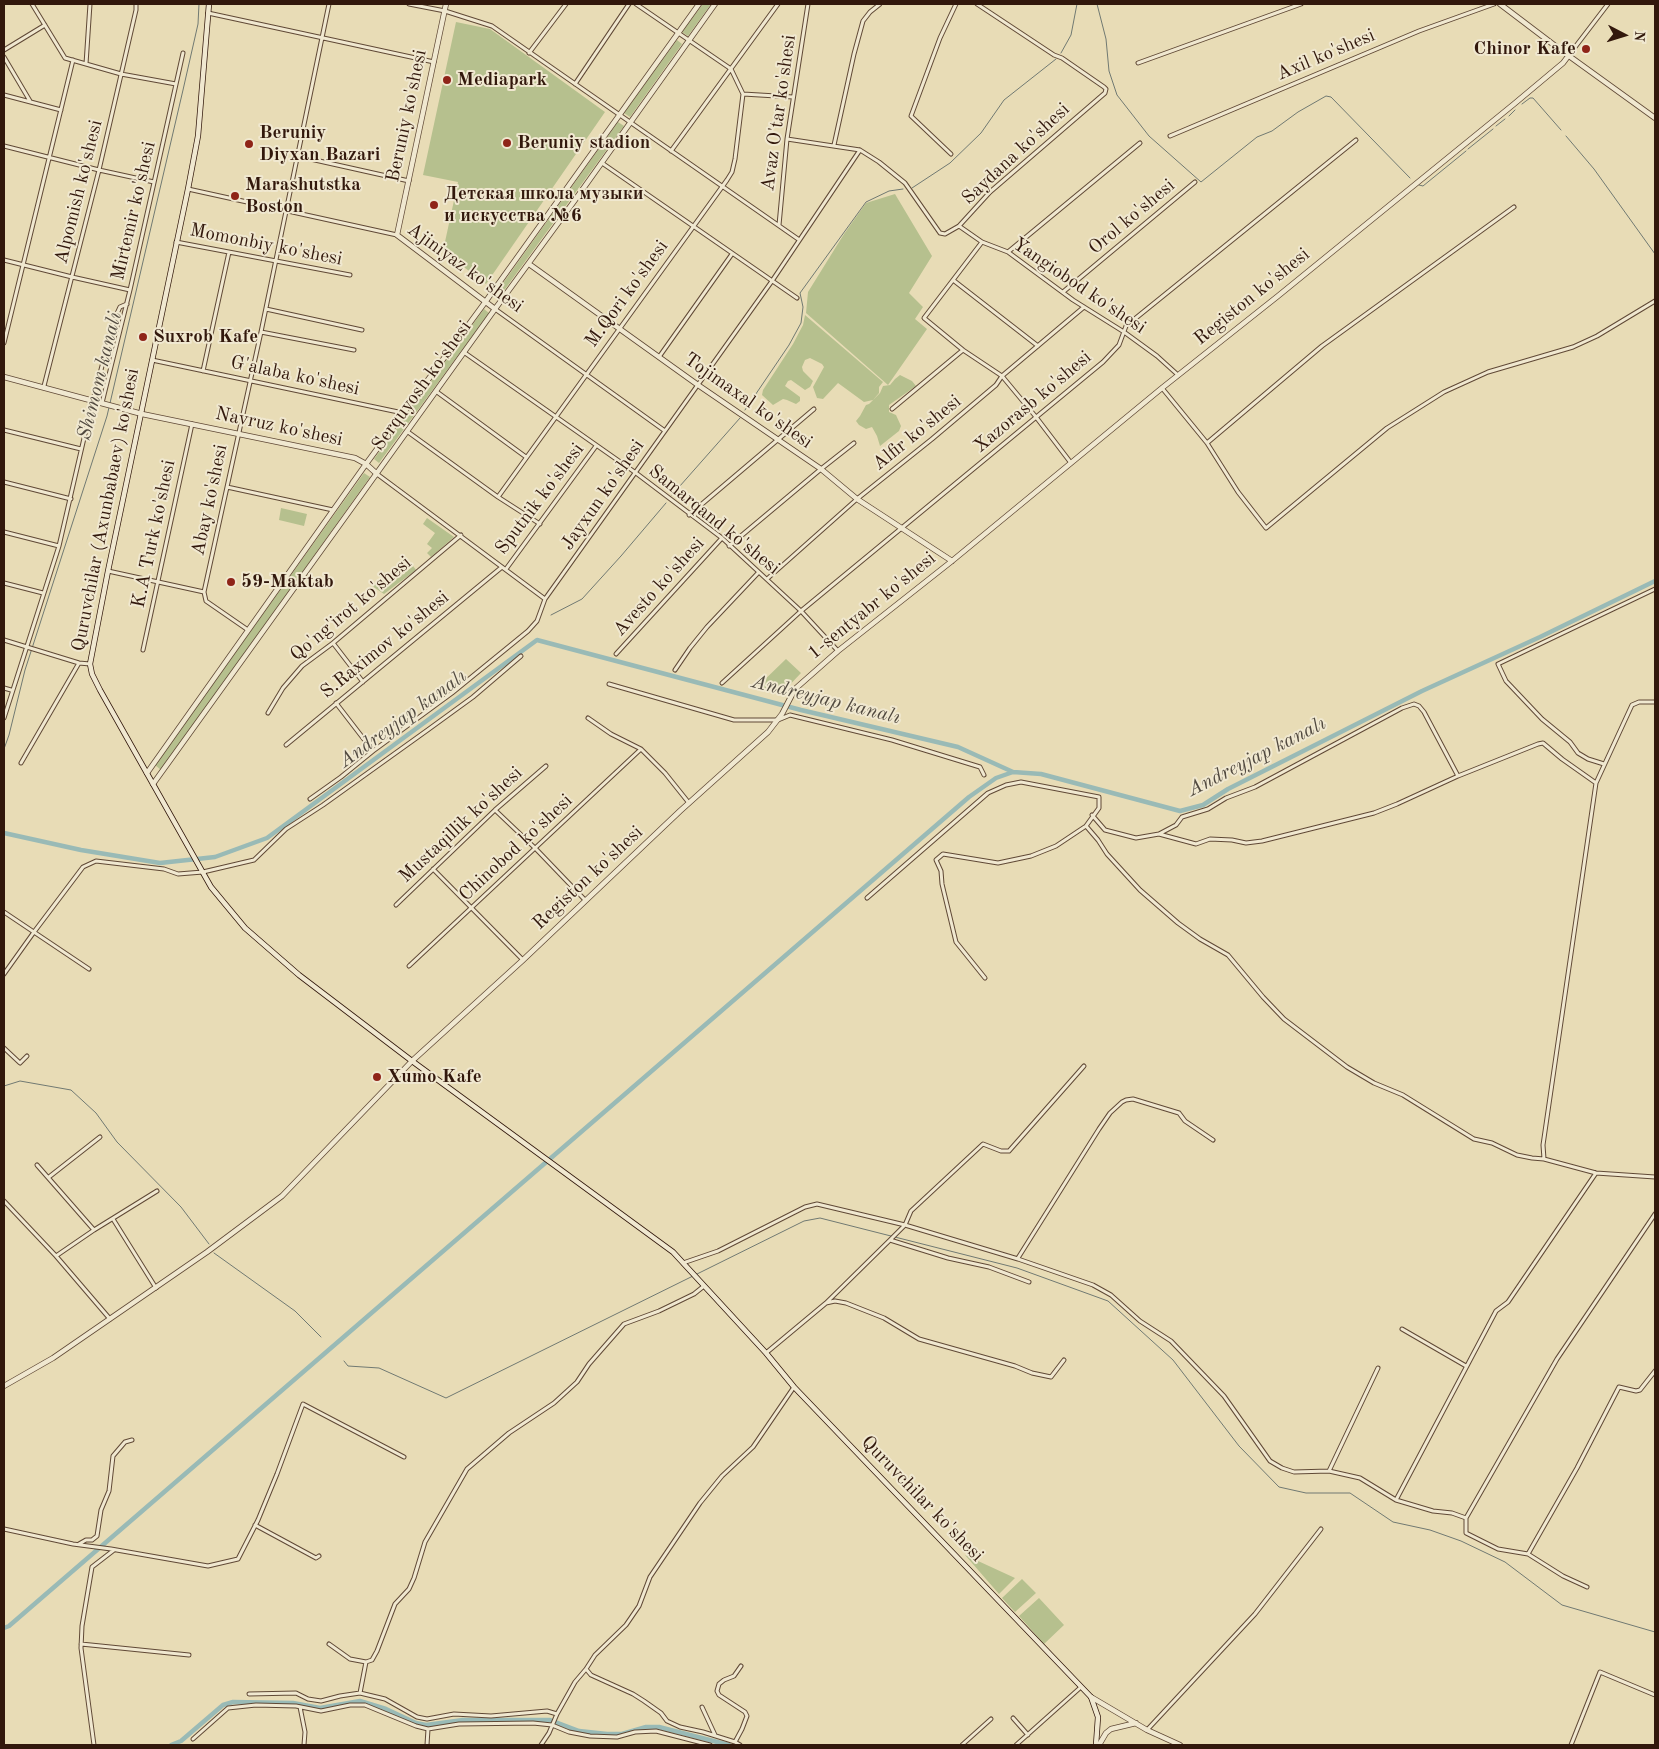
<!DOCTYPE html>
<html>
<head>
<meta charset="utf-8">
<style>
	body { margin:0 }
	#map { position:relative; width:1659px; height:1749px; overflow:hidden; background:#e8dcb6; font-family:"Old Standard TT",serif }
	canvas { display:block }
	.frame { position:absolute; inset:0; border:5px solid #32180c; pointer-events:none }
	.north { position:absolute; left:1599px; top:10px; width:50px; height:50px; -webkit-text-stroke:4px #f0e8d0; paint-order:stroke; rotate:95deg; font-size:14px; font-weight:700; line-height:20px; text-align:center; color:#32180c }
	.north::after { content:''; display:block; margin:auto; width:18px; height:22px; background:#32180c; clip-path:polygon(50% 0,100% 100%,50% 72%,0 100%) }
</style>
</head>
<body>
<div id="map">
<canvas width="1659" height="1749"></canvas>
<div class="frame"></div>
<div class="north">N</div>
</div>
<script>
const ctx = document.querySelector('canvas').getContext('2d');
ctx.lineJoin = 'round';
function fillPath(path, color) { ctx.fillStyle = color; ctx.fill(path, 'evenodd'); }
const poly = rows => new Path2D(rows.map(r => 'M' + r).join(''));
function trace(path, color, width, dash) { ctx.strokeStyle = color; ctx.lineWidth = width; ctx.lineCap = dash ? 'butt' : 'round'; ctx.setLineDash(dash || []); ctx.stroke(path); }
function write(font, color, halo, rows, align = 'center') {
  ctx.font = font + ' "Old Standard TT",serif'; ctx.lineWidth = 4; ctx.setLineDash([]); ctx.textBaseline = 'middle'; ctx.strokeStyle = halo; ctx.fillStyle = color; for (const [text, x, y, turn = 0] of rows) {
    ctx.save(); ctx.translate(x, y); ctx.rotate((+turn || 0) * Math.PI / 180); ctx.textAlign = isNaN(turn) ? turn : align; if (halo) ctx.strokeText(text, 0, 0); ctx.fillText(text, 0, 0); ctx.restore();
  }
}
const green = poly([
	[703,4,711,4,688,36,682,32],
	[456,22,490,29,605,112,486,284,443,251,458,182,423,175],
	[677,40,682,44,630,117,624,113],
	[618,122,624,126,500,296,496,293],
	[895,194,932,256,909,293,923,307,915,319,927,329,888,385,806,313,808,292,844,234,866,203],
	[484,309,489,313,379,463,374,459],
	[805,315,883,382,879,387,879,393,873,400,864,402,838,383,823,399,817,398,813,387,824,367,822,364,810,358,805,360,802,367,803,371,813,381,810,387,805,390,791,380,788,381,785,386,800,397,800,401,796,404,787,400,783,399,773,405,762,395,763,390,793,344,803,325],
	[900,375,912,381,916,386,889,405,889,412,896,415,901,426,899,431,880,446,877,436,872,427,866,429,859,425,856,421,860,416,866,405,869,404,880,393,883,386,890,385,895,379],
	[364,473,370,477,161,770,155,765],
	[281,508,307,514,304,526,279,520],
	[427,518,454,537,431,557,427,553,432,548,427,544,435,533,423,524],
	[413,566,416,570,384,594,372,586,395,568,402,575],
	[786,659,801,673,784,691,781,693,757,687],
	[965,1555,1015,1578,999,1594],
	[1022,1579,1036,1593,1015,1612,1002,1598],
	[1039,1598,1064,1625,1044,1644,1019,1616]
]);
const stream = poly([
	[1097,4,1106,39,1109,71,1117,95,1149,136,1201,182,1257,137,1272,131,1298,112,1326,96,1331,97,1410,178],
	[1061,53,1071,35,1077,4],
	[1522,104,1530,98,1533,98,1561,130],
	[1509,116,1515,110],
	[1496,126,1505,119],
	[1566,136,1594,169,1655,254],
	[1468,149,1493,129],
	[1419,185,1423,186,1466,151],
	[912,188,950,163,981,133,1004,100,1056,59],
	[745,410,789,345,801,323,803,307,800,293,866,202,889,191,903,189],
	[672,495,740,418],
	[551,615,582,599,621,556,666,503],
	[4,749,9,735,25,670,107,416,183,90,198,24,199,4],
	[4,1086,20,1081,71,1090,96,1113,117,1142,181,1207,209,1244],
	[214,1253,295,1311,321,1337],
	[697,1274,804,1221,820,1218,1017,1268,1108,1301,1173,1360,1239,1446,1279,1487,1306,1493,1350,1493,1393,1522,1430,1530,1461,1541,1505,1562,1562,1605,1655,1632],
	[344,1361,348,1366,379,1368,446,1398,693,1276]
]);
const canal = poly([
	[4,833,81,850,160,863,215,857,267,838,537,640,801,710,958,747,1013,772,1041,774,1180,811,1203,805,1228,789,1422,691,1540,637,1655,581],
	[4,1628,9,1626,969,797,996,778,1013,772],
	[171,1745,181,1741,223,1705,233,1702,293,1703,320,1708,360,1701,386,1709,416,1723,426,1725,463,1720,550,1720,579,1731,607,1734,622,1734,646,1727,659,1727,729,1745]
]);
const minor = poly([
	[32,4,65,58,121,74,176,84],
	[409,4,445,11,492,26,798,239],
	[636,4,731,69,743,94],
	[208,13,434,62],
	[4,50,45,25],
	[529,53,566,4],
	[1569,55,1608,4],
	[4,57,30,101],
	[1138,63,1301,4],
	[86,64,90,4],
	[575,84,629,4],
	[743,94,793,97],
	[4,95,61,110],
	[1170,136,1419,31,1494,4],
	[787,139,860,150,879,162,905,183,940,233,945,234,959,226,990,192,1105,93,1106,89,1104,87,1062,58,1054,55,977,4],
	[834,145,854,54,863,21,870,12,880,4],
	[4,146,99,170,154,182],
	[671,151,778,4],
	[951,154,911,116,940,38,956,4],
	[297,156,409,181],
	[602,163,797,298],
	[188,189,397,235],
	[779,225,787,139,808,4],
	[959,226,982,242,1008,252,1073,300,1124,332,1157,356,1178,375],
	[176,242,350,275],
	[982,242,924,318,963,350,1002,376,1036,417,1071,463],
	[1008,252,1140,143],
	[4,260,72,277,130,290],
	[953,280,1038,346],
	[1063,292,1195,182],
	[266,309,362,330],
	[495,309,665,431],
	[261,332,354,350],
	[4,343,73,60],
	[465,353,636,473,722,538,801,611,838,651],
	[659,357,732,254],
	[152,360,403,413],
	[203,371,229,252],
	[44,386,99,170,136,10,136,4],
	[1162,388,1207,443,1238,492,1266,528,1387,428,1444,392,1488,372,1573,347,1597,336,1655,301],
	[437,392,526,457],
	[102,403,130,290,183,53],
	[892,409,963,350],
	[4,430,81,449],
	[408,432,498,497,540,524],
	[1207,443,1322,346,1514,207],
	[377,474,545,599],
	[4,482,71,499],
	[227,487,333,510],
	[498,497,727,180,732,172,735,159,743,94],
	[689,515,814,409],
	[4,532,59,546],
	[729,546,821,469,854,443],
	[506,569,596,446],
	[108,571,204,592,206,601,248,630],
	[767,579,857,499,932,439,996,385,1002,376,1084,307],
	[4,583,43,593],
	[204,592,261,332,329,4],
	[4,640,79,663,90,664],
	[333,643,363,682],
	[143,650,192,424],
	[616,654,722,538],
	[675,670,690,648,707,627,758,573],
	[722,683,801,611,1103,362,1119,345,1126,326,1356,140],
	[609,684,734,720,778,720,790,715,892,740,980,767,984,775],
	[4,688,11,690],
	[336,703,373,751],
	[268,713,283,688,302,666,333,643,461,535],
	[4,718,59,546,91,408,114,320,120,307,127,304],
	[588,718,611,734,641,749,665,773,689,803],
	[286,745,502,567],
	[21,763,79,663],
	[1604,764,1588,759,1578,753,1570,742,1542,719,1506,681,1498,664,1655,589],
	[1596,783,1632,705,1639,702,1655,702],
	[310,799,341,777,373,751,452,693,528,631,537,621,545,599,772,281,860,150],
	[495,810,536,849,585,900],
	[1092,815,1105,830,1136,838,1159,834,1196,844,1210,839,1232,840,1246,843,1262,841,1374,813,1397,804,1458,776,1538,744,1543,743,1562,759,1596,783,1543,1145,1544,1159],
	[1086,826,1098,840,1107,854,1140,890,1178,923,1200,939,1228,955,1263,997,1284,1019,1347,1067,1374,1083,1403,1095,1474,1139,1492,1143,1517,1155,1532,1158,1544,1159,1596,1173,1655,1177],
	[1159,834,1176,825,1182,817,1208,809,1226,798,1255,787,1402,708,1414,704,1419,706,1424,712,1458,776],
	[433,869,523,960],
	[867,898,988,793,1006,785,1021,782,1099,797,1099,808,1086,826,1056,846,1031,856,998,863,943,854,936,860,941,871,942,884,956,942,985,978],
	[396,905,495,810,546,766],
	[4,912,89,969],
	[409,966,641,749],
	[4,974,34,932,83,867,96,861,164,869,178,874,203,872,254,860,286,829,323,805,429,729,473,697,521,656],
	[4,1048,20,1063,27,1056],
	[37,1165,94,1230],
	[49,1177,100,1137],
	[4,1201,56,1256,110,1319],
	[113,1219,156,1288],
	[890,1240,905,1225,911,1211,983,1144,1001,1151,1009,1151,1084,1066],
	[56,1256,94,1230,157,1191],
	[1018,1258,1099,1129,1110,1113,1122,1102,1126,1100,1133,1099,1179,1113,1185,1121,1213,1140],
	[683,1263,718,1251,805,1207,817,1204,905,1225,1018,1259,1093,1285,1111,1295,1140,1321,1171,1341,1224,1396,1270,1461,1282,1468,1294,1472,1329,1471,1360,1478,1396,1500,1433,1511,1452,1513,1466,1518,1466,1533,1498,1549,1528,1554,1563,1576,1587,1587],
	[826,1303,835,1301,846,1303,884,1318,919,1339,1015,1366,1032,1373,1051,1377,1064,1360],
	[1402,1329,1466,1366],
	[766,1353,826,1303,890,1240,948,1258,989,1267,1029,1282],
	[1329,1471,1378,1368],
	[1396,1500,1496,1311,1508,1302,1596,1173],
	[1466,1518,1557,1359,1655,1214],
	[255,1525,316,1558,319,1556],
	[4,1529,73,1544,111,1549,208,1566,238,1559,258,1520,277,1474,303,1404,404,1457],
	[79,1544,86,1540,92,1540,97,1536,101,1510,109,1491,113,1456,125,1442,132,1440],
	[1528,1554,1577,1468,1619,1387,1636,1391,1640,1390,1655,1371],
	[81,1644,189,1655],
	[329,1644,350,1659,366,1662,360,1693],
	[366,1662,372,1660,377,1651,395,1604,409,1589,414,1578,425,1542,467,1469,509,1433,554,1403,577,1382,589,1364,624,1324,659,1311,694,1294,704,1286],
	[741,1666,734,1676,724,1680,719,1684,717,1691,719,1695,745,1712,747,1716,742,1729,735,1742,703,1732,680,1727,667,1721,661,1713,644,1701,633,1694,591,1675,586,1669,595,1655,626,1625,639,1606,650,1577,700,1503,722,1476,753,1447,794,1387],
	[249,1694,296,1693,308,1699,321,1701,340,1696,360,1693,385,1699,417,1717,427,1719,454,1714,491,1716,547,1711,557,1714,575,1682,586,1669],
	[300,1707,305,1732,304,1745],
	[702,1707,715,1735],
	[1013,1718,1028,1735],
	[1147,1730,1255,1614,1321,1529],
	[193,1739,228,1708,256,1705,296,1706,321,1711,350,1705,365,1705,416,1726,428,1729,459,1724,533,1723,552,1725,569,1732,590,1736,617,1737,635,1732,656,1731,710,1745],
	[735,1742,740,1745],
	[94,1745,81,1648,82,1626,92,1567,114,1550],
	[427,1745,428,1729],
	[541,1745,549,1733,557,1714],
	[962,1745,991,1719],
	[1016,1745,1081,1687],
	[1571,1745,1600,1672,1655,1695]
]);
const tertiary = poly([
	[446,4,397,235,495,309],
	[1500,4,1558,48,1655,118],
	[529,264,698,385,821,469,857,499,952,561],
	[4,377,142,414,355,458,366,464,377,474],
	[147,773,366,464,486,301,699,4],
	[153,784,495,309,575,200,715,4],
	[4,1386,53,1358,207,1252,282,1196,412,1061,523,960,680,811,768,732,782,714,795,689,838,651,952,561,1162,388,1278,296,1514,104,1563,63,1569,55],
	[1091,1697,1147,1730,1180,1745],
	[1099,1745,1106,1733,1111,1729,1136,1723]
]);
const secondary = poly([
	[209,4,198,136,188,189,108,571,90,664,92,674,100,690,211,887,245,928,299,975,412,1061,673,1252,766,1353,794,1387,1091,1697,1098,1717,1096,1745]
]);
const markers = [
	[1586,49,5,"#8f2418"],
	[447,80,5,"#8f2418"],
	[507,143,5,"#8f2418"],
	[249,144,5,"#8f2418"],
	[235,196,5,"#8f2418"],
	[434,205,5,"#8f2418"],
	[143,337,5,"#8f2418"],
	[231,582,5,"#8f2418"],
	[377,1077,5,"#8f2418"]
];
const poiNames = [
	["Chinor Kafe",1576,49,"right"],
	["Mediapark",457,80],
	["Beruniy",259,133],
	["Diyxan Bazari",259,155],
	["Beruniy stadion",517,143],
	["Marashutstka",245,185],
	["Boston",245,207],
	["Детская школа музыки",444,194],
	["и искусства №6",444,216],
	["Suxrob Kafe",153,337],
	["59-Maktab",241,582],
	["Xumo Kafe",387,1077]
];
const streetNames = [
	["Axil ko'shesi",1326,55,-23],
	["Avaz O'tar ko'shesi",779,113,-82],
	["Beruniy ko'shesi",407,116,-78],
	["Saydana ko'shesi",1016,154,-43],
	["Alpomish ko'shesi",79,192,-76],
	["Mirtemir ko'shesi",134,211,-77],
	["Orol ko'shesi",1132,217,-40],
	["Momonbiy ko'shesi",266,245,11],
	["Ajiniyaz ko'shesi",465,268,36],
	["Yangiobod ko'shesi",1079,286,34],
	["M.Qori ko'shesi",627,294,-54],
	["Registon ko'shesi",1252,297,-39],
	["G'alaba ko'shesi",295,376,12],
	["Serquyosh ko'shesi",422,386,-54],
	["Tojimaxal ko'shesi",748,401,35],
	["Xazorasb ko'shesi",1033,402,-40],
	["Navruz ko'shesi",279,427,12],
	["Alfir ko'shesi",917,433,-39],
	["Jayxun ko'shesi",603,495,-55],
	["Sputnik ko'shesi",540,499,-53],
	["Abay ko'shesi",210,500,-78],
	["Quruvchilar (Axunbabaev) ko'shesi",106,510,-79],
	["Samarqand ko'shesi",714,520,39],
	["K.A Turk ko'shesi",154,534,-78],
	["Avesto ko'shesi",659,587,-48],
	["1-sentyabr ko'shesi",872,606,-39],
	["Qo'ng'irot ko'shesi",351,609,-40],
	["S.Raximov ko'shesi",385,645,-39],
	["Mustaqillik ko'shesi",461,825,-43],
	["Chinobod ko'shesi",516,848,-43],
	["Registon ko'shesi",588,878,-43],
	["Quruvchilar ko'shesi",922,1499,46]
];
const waterNames = [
	["Shimom kanali",100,376,-76],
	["Andreyjap kanalı",826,700,14],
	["Andreyjap kanalı",403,719,-36],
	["Andreyjap kanalı",1257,757,-27]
];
fillPath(green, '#b6c08e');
trace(stream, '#707972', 1);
trace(canal, '#99bab6', 4.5);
trace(minor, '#604936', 5);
trace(tertiary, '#604936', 6);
trace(secondary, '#32180c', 6);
trace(minor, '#f0e8d0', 3);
trace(tertiary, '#f0e8d0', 4.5);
trace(secondary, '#f0e8d0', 4.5);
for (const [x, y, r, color] of markers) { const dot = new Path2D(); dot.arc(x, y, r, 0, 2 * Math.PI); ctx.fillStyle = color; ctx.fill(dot); trace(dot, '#f0e8d0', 2); }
write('bold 19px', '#32180c', '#f0e8d0', poiNames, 'left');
write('19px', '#32180c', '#f0e8d0', streetNames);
write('italic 20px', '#51493f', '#f0e8d0', waterNames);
</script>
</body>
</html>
